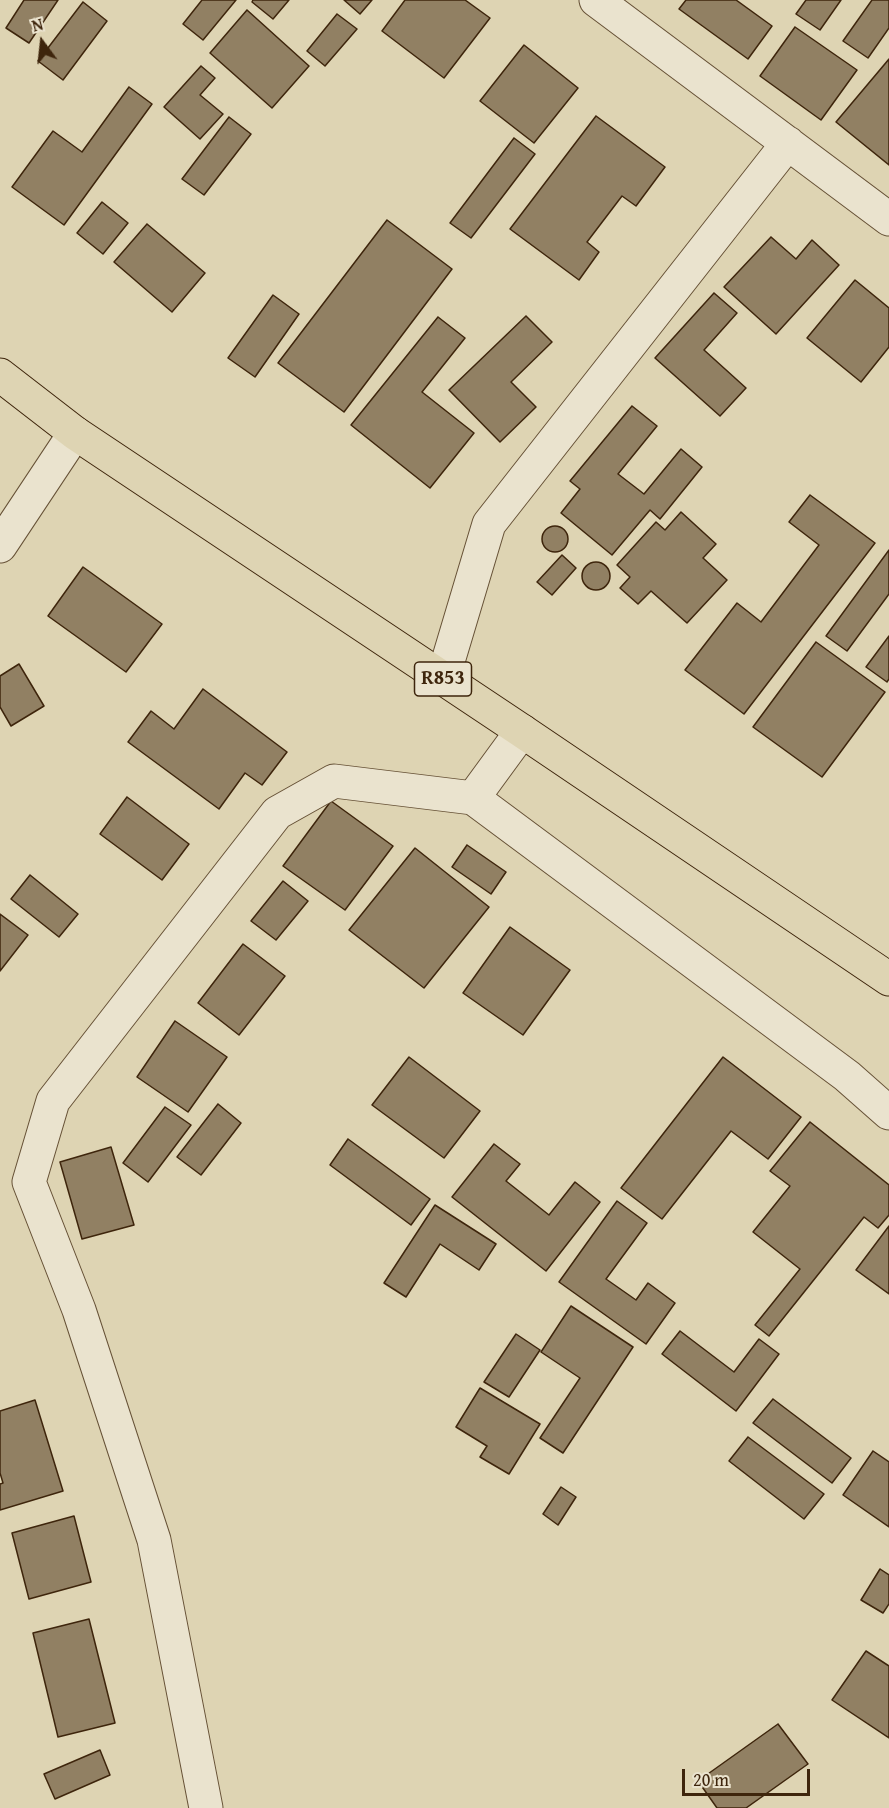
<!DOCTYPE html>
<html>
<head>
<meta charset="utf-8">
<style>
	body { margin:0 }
	#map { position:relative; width:889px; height:1808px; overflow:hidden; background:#ded4b3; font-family:"Gentium Book Plus",serif }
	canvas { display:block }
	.north { position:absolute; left:12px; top:12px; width:60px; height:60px; -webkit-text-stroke:4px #eae3ce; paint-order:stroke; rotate:345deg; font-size:16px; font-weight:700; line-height:24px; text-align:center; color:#3e250c }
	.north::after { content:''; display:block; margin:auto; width:21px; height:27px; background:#3e250c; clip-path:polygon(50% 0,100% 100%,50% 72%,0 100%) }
	.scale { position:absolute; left:682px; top:1769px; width:128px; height:27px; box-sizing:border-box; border:3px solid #3e250c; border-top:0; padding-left:8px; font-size:18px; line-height:21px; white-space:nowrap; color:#3e250c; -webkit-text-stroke:4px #eae3ce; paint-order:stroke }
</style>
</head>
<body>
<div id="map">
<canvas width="889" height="1808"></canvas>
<div class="north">N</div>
<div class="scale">20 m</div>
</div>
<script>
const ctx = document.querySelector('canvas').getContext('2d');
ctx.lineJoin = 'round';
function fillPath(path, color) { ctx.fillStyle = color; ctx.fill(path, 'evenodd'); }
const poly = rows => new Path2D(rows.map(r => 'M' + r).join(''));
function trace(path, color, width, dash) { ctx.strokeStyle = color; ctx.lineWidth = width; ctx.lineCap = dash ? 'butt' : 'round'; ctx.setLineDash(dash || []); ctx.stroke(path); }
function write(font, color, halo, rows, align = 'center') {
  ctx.font = font + ' "Gentium Book Plus",serif'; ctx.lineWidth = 4.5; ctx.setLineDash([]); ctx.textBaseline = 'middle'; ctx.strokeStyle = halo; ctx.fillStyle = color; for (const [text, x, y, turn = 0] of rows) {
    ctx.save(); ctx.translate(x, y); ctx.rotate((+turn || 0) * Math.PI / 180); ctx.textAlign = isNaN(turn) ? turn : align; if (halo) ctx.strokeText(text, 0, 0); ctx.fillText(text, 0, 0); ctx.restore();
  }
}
const building = poly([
	[24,0,58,0,29,43,6,28,24,0],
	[202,0,236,0,203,40,183,24,202,0],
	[253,0,289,0,273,19,252,2,253,0],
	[344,0,372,0,360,14,344,0],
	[405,0,465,0,490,18,444,78,382,31,405,0],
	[686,0,736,0,772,26,748,59,679,9,686,0],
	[806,0,841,0,820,30,796,14,806,0],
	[872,0,889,0,889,28,868,58,843,41,872,0],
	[83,2,107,21,63,80,38,61,83,2],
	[247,10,309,66,272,108,210,53,247,10],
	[337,14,357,29,325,66,307,51,337,14],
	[795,27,857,70,821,120,760,76,795,27],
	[524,45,578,88,534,143,480,101,524,45],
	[889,59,889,165,836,122,889,59],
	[201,66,215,78,200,95,223,114,200,139,164,107,201,66],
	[129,87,152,104,64,225,12,187,53,131,82,152,129,87],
	[596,116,665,167,636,206,622,196,587,242,599,252,579,280,510,229,596,116],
	[229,117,251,134,204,195,182,179,229,117],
	[514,138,535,154,471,238,450,223,514,138],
	[102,202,128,223,103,254,77,233,102,202],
	[387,220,452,269,344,412,278,363,387,220],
	[147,224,205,273,172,312,114,262,147,224],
	[771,237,796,259,812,240,839,265,776,334,724,287,771,237],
	[855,280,889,308,889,347,861,382,807,338,855,280],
	[714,293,737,313,704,350,746,388,720,416,655,358,714,293],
	[273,295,299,314,255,377,228,358,273,295],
	[526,316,552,342,511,382,536,407,500,442,449,390,526,316],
	[438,317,465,338,422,392,474,433,430,488,351,425,438,317],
	[632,406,657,426,618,474,644,494,681,449,702,467,660,519,650,510,612,555,561,513,580,489,570,481,632,406],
	[810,495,875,543,744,714,685,670,737,603,761,622,819,545,789,522,810,495],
	[681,512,716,544,703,558,727,580,687,623,651,591,638,604,620,588,630,577,617,565,656,522,665,530,681,512],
	'542 539a13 13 0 1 1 26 0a13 13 0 1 1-26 0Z',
	[889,550,889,594,847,651,826,636,889,550],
	[562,555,576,568,552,595,537,582,562,555],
	'582 576a14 14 0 1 1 28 0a14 14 0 1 1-28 0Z',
	[83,567,162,624,126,672,48,616,83,567],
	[889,636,889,679,887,682,866,667,889,636],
	[816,642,885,692,822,777,753,727,816,642],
	[19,664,44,706,11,726,0,707,0,676,19,664],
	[203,689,287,752,262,785,245,773,219,809,128,742,151,711,174,729,203,689],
	[127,797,189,844,162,880,100,834,127,797],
	[331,801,393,846,345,910,283,866,331,801],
	[467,845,506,872,491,894,452,867,467,845],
	[415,848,489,907,424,988,349,930,415,848],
	[30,875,78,914,59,937,11,899,30,875],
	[283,881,308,901,276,940,251,921,283,881],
	[0,914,28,935,0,971,0,914],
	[510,927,570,970,523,1035,463,993,510,927],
	[243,944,285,976,239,1035,198,1003,243,944],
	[175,1021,227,1057,188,1112,137,1077,175,1021],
	[409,1057,480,1111,444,1158,372,1105,409,1057],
	[723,1057,801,1117,768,1159,731,1131,662,1219,621,1188,723,1057],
	[218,1104,241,1123,201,1175,177,1157,218,1104],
	[165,1107,191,1125,148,1182,123,1163,165,1107],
	[810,1122,889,1185,889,1215,878,1228,864,1217,769,1336,755,1325,800,1269,753,1232,790,1186,770,1171,810,1122],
	[348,1139,430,1199,411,1225,330,1165,348,1139],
	[494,1144,520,1164,506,1181,549,1215,575,1182,600,1202,546,1271,452,1197,494,1144],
	[111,1147,134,1225,82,1239,60,1162,111,1147],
	[617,1201,647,1223,606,1279,636,1300,648,1283,675,1303,646,1344,559,1282,617,1201],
	[435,1205,496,1244,479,1270,440,1244,406,1297,384,1283,435,1205],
	[889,1226,889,1294,856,1270,889,1226],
	[571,1306,633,1347,563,1453,540,1438,580,1378,541,1352,571,1306],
	[680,1331,734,1372,759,1339,779,1354,736,1411,662,1354,680,1331],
	[516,1334,540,1350,509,1397,484,1382,516,1334],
	[480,1388,540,1424,509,1474,480,1457,487,1446,456,1427,480,1388],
	[773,1399,851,1458,832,1483,753,1423,773,1399],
	[35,1400,63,1491,0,1510,0,1484,3,1483,0,1473,0,1411,35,1400],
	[748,1437,824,1494,804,1519,729,1461,748,1437],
	[873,1451,889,1462,889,1527,843,1495,873,1451],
	[561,1487,576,1497,558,1525,543,1514,561,1487],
	[74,1516,91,1582,29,1599,12,1533,74,1516],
	[880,1569,889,1575,889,1604,883,1613,861,1600,880,1569],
	[89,1619,115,1723,58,1737,33,1633,89,1619],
	[866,1651,889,1666,889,1738,832,1700,866,1651],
	[778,1724,808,1764,746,1808,717,1808,698,1781,778,1724],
	[100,1750,110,1775,55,1799,44,1774,100,1750]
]);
const minor = poly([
	[596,0,889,219],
	[0,546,75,433],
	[443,678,489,524,788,143],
	[473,798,847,1076,889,1113],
	[206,1808,154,1540,79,1310,29,1182,53,1101,277,813,334,781,473,798,522,731]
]);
const major = poly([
	[0,375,75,433,522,731,889,979]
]);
const shields = [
	[443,679,57]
];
const shieldNames = [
	["R853",443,679]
];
fillPath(building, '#918063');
trace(building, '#3e250c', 1.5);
trace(minor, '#665136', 35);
trace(major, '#3e250c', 35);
trace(minor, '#eae3ce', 33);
trace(major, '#ded4b3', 33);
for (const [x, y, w] of shields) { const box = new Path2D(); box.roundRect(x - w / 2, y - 17, w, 34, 4.5); ctx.fillStyle = '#eae3ce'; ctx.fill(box); trace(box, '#3e250c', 1.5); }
write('bold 20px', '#3e250c', null, shieldNames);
</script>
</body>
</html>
